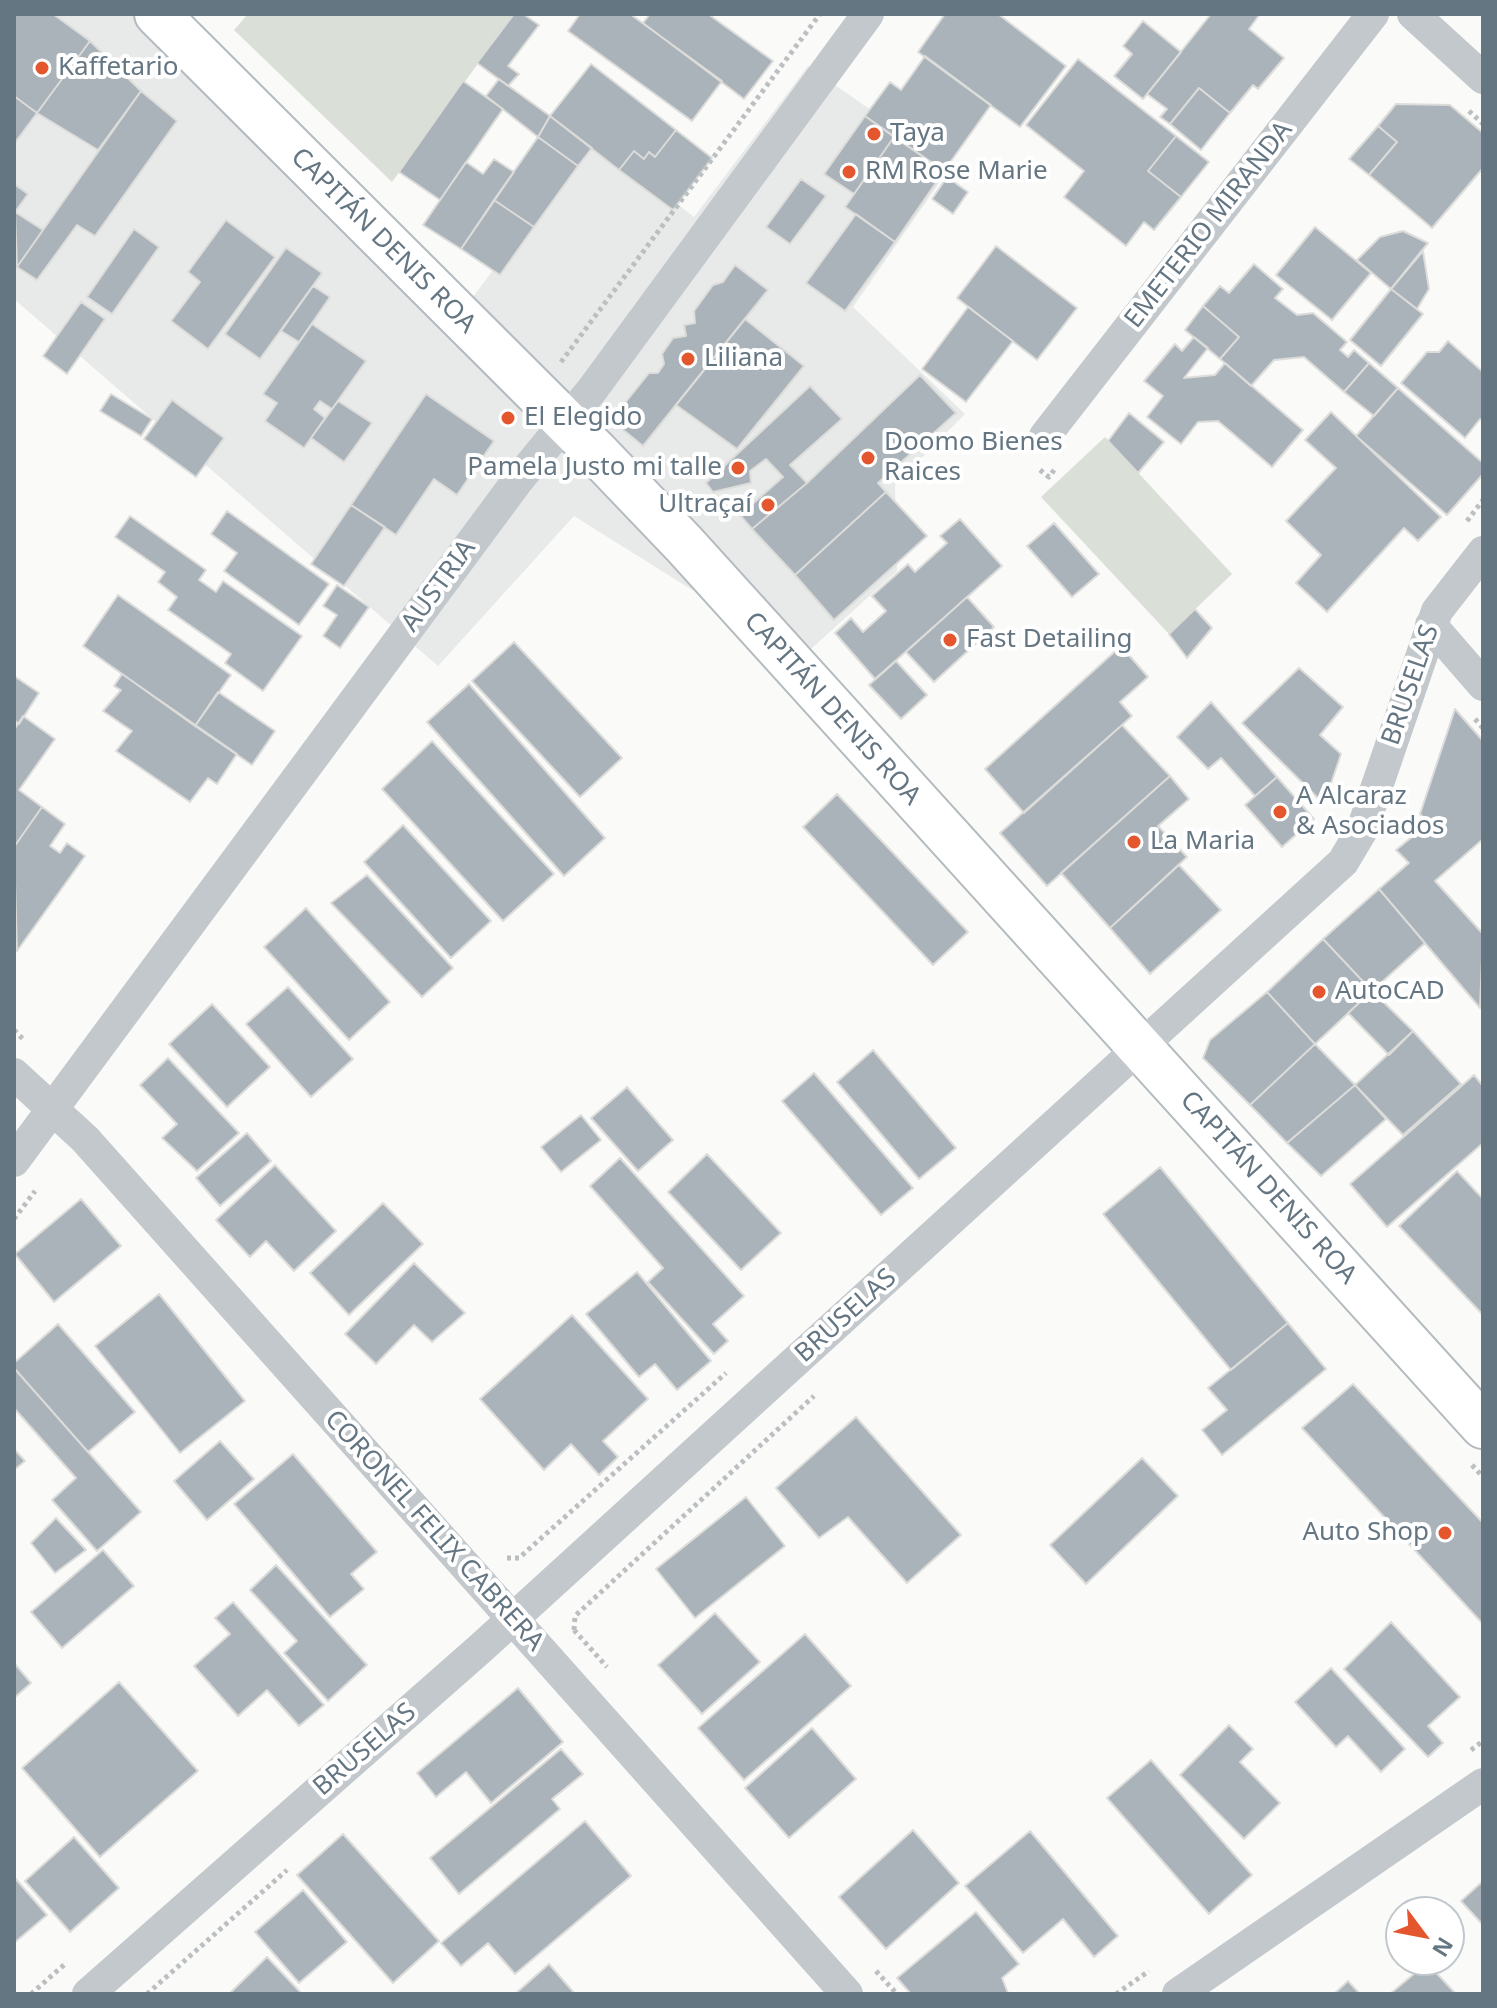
<!DOCTYPE html>
<html>
<head>
<meta charset="utf-8">
<style>
	body { margin:0 }
	#map { position:relative; width:1497px; height:2008px; overflow:hidden; background:#fafaf8; font-family:"Noto Sans",sans-serif }
	canvas { display:block }
	.frame { position:absolute; inset:0; border:16px solid #657683; pointer-events:none }
	.north { position:absolute; left:1385px; top:1896px; width:80px; height:80px; box-sizing:border-box; background:#fff; border:2px solid #c1c8cd; border-radius:50%; rotate:122deg; font-size:22px; font-weight:700; line-height:32px; text-align:center; color:#657683 }
	.north::after { content:''; display:block; margin:auto; width:28px; height:36px; background:#e4572e; clip-path:polygon(50% 0,100% 100%,50% 72%,0 100%) }
</style>
</head>
<body>
<div id="map">
<canvas width="1497" height="2008"></canvas>
<div class="frame"></div>
<div class="north">N</div>
</div>
<script>
const ctx = document.querySelector('canvas').getContext('2d');
ctx.lineJoin = 'round';
function fillPath(path, color) { ctx.fillStyle = color; ctx.fill(path, 'evenodd'); }
const poly = rows => new Path2D(rows.map(r => 'M' + r).join(''));
function trace(path, color, width, dash) { ctx.strokeStyle = color; ctx.lineWidth = width; ctx.lineCap = dash ? 'butt' : 'round'; ctx.setLineDash(dash || []); ctx.stroke(path); }
function write(font, color, halo, rows, align = 'center') {
  ctx.font = font + ' "Noto Sans",sans-serif'; ctx.lineWidth = 8; ctx.setLineDash([]); ctx.textBaseline = 'middle'; ctx.strokeStyle = halo; ctx.fillStyle = color; for (const [text, x, y, turn = 0] of rows) {
    ctx.save(); ctx.translate(x, y); ctx.rotate((+turn || 0) * Math.PI / 180); ctx.textAlign = isNaN(turn) ? turn : align; if (halo) ctx.strokeText(text, 0, 0); ctx.fillText(text, 0, 0); ctx.restore();
  }
}
const built = poly([
	[14,14,172,14,467,305,592,137,694,217,808,66,951,166,853,307,965,414,895,485,897,571,801,658,574,516,438,666,14,299]
]);
const green = poly([
	[248,14,514,14,392,182,234,30],
	[1105,437,1232,574,1169,634,1041,497]
]);
const building = poly([
	[14,14,53,14,90,41,37,113,14,96,14,14],
	[514,14,523,14,539,25,508,66,519,74,508,86,477,63,514,14],
	[580,14,630,14,722,81,692,121,568,31,580,14],
	[650,14,708,14,773,61,744,99,643,23,650,14],
	[945,14,998,14,1066,66,1020,127,918,52,945,14],
	[1211,14,1260,14,1249,29,1284,58,1258,89,1253,85,1230,113,1199,88,1170,124,1160,117,1167,109,1147,94,1211,14],
	[1143,21,1181,52,1143,99,1114,76,1132,54,1123,46,1143,21],
	[90,41,141,91,98,150,37,113,90,41],
	[925,56,991,105,944,171,865,116,890,82,901,90,925,56],
	[1078,59,1176,136,1148,171,1181,197,1154,230,1144,222,1126,246,1064,197,1084,171,1026,125,1078,59],
	[591,64,676,130,655,157,649,152,644,159,634,151,619,170,550,116,591,64],
	[499,79,550,116,538,137,486,96,499,79],
	[463,81,503,109,440,200,399,172,463,81],
	[1199,88,1230,113,1201,150,1170,124,1199,88],
	[141,91,177,121,95,236,77,225,37,280,17,267,141,91],
	[14,96,37,113,14,144,14,96],
	[1396,104,1450,105,1483,133,1483,168,1432,228,1369,175,1397,142,1378,126,1396,104],
	[550,116,592,148,578,166,538,137,550,116],
	[865,116,894,137,854,194,824,174,865,116],
	[1378,126,1397,142,1369,175,1349,159,1378,126],
	[676,130,712,158,673,210,619,170,634,151,644,159,649,152,655,157,676,130],
	[1176,136,1209,162,1181,197,1148,171,1176,136],
	[538,137,578,166,534,227,494,200,538,137],
	[894,137,944,171,895,242,845,207,894,137],
	[494,159,514,172,461,249,423,225,466,162,483,174,494,159],
	[947,177,968,192,953,214,932,199,947,177],
	[801,179,826,196,790,244,766,227,801,179],
	[14,184,28,194,15,212,43,230,17,267,14,184],
	[494,200,534,227,500,275,461,249,494,200],
	[856,214,895,242,845,311,806,283,856,214],
	[226,220,275,257,208,349,171,321,200,282,188,272,226,220],
	[1315,227,1371,273,1332,320,1276,275,1315,227],
	[134,229,159,247,112,314,87,297,134,229],
	[1403,231,1428,243,1391,289,1357,260,1380,237,1403,231],
	[996,246,1077,308,1037,360,957,298,996,246],
	[286,248,322,273,260,359,225,334,286,248],
	[1423,251,1429,289,1417,309,1391,289,1423,251],
	[1254,264,1283,289,1275,298,1297,315,1313,313,1347,342,1340,350,1348,357,1354,350,1369,363,1344,392,1304,357,1274,360,1251,386,1220,359,1239,337,1203,306,1220,286,1229,293,1254,264],
	[735,265,768,290,643,446,621,428,621,408,649,373,658,373,664,364,662,354,673,338,686,336,684,325,695,323,694,311,713,285,723,282,735,265],
	[313,286,330,297,299,342,281,331,313,286],
	[1391,289,1423,314,1381,366,1350,340,1391,289],
	[81,302,105,319,67,374,43,356,81,302],
	[1203,306,1239,337,1220,359,1185,330,1203,306],
	[968,307,1013,341,966,402,922,369,968,307],
	[745,319,804,366,737,449,676,405,745,319],
	[312,324,366,361,332,409,320,401,314,409,325,418,304,448,265,421,277,403,263,394,312,324],
	[1194,337,1208,348,1184,378,1215,375,1225,363,1303,430,1272,467,1218,421,1198,422,1181,444,1147,417,1163,396,1144,381,1175,344,1182,351,1194,337],
	[1448,341,1483,372,1483,421,1480,419,1465,438,1401,383,1427,352,1439,352,1448,341],
	[1369,363,1398,388,1374,416,1344,392,1369,363],
	[920,375,956,413,878,483,886,492,795,575,752,529,807,483,920,375],
	[810,386,842,419,790,465,807,483,752,529,740,515,783,477,766,459,750,471,751,483,713,492,706,483,810,386],
	[1398,388,1483,463,1483,474,1447,515,1356,436,1398,388],
	[111,394,152,419,141,436,100,411,111,394],
	[426,394,494,441,457,495,434,479,396,535,351,505,426,394],
	[172,400,224,438,196,477,144,439,172,400],
	[338,401,372,423,344,462,311,438,338,401],
	[1331,412,1441,517,1418,541,1404,528,1327,612,1296,583,1321,555,1286,521,1336,468,1305,440,1331,412],
	[1129,413,1164,442,1138,473,1108,441,1129,413],
	[886,492,927,536,834,620,795,575,886,492],
	[351,505,385,527,344,586,311,564,351,505],
	[227,511,329,584,299,625,224,571,237,553,211,534,227,511],
	[130,516,206,570,199,580,216,592,223,581,302,636,263,691,225,663,231,654,168,610,177,597,158,582,165,572,115,537,130,516],
	[960,519,1002,566,875,679,835,633,851,618,863,632,886,611,872,596,908,564,915,572,947,543,940,536,960,519],
	[1054,523,1099,574,1072,597,1027,546,1054,523],
	[337,585,369,607,340,648,323,636,337,615,323,606,337,585],
	[118,595,231,675,195,726,83,646,118,595],
	[967,597,994,627,934,682,906,652,967,597],
	[1195,609,1212,628,1187,658,1169,634,1195,609],
	[514,642,622,758,580,797,472,681,514,642],
	[1121,646,1148,677,1120,702,1132,716,1024,813,985,769,1121,646],
	[896,661,927,695,901,719,869,685,896,661],
	[1299,668,1343,707,1320,735,1341,754,1324,804,1242,723,1299,668],
	[122,674,237,754,217,784,208,778,190,802,116,751,132,731,103,711,121,690,114,686,122,674],
	[14,676,39,693,19,724,14,720,14,676],
	[469,684,605,838,564,876,427,722,469,684],
	[218,692,275,731,252,765,195,726,218,692],
	[1211,702,1277,777,1255,796,1221,758,1208,769,1177,737,1211,702],
	[1455,709,1483,741,1483,839,1435,881,1483,934,1480,1008,1379,889,1409,863,1396,850,1429,823,1420,814,1455,709],
	[23,716,55,739,19,790,42,807,14,847,14,730,23,716],
	[1122,725,1170,776,1047,886,1000,833,1122,725],
	[432,741,554,874,503,921,382,789,432,741],
	[1170,776,1189,799,1158,826,1187,857,1110,928,1061,873,1170,776],
	[1277,777,1314,819,1282,847,1245,805,1277,777],
	[837,794,968,932,933,965,803,827,837,794],
	[42,807,65,824,50,846,60,853,67,843,85,856,17,951,14,847,42,807],
	[403,825,491,921,451,958,364,862,403,825],
	[1179,865,1221,910,1150,974,1110,928,1179,865],
	[367,875,453,968,422,997,331,903,367,875],
	[1379,889,1425,943,1372,991,1323,939,1379,889],
	[306,908,390,1002,349,1040,264,947,306,908],
	[1323,939,1372,991,1315,1044,1267,992,1323,939],
	[288,987,353,1059,311,1097,246,1024,288,987],
	[1372,991,1413,1031,1389,1055,1348,1013,1372,991],
	[1267,992,1315,1044,1250,1105,1203,1058,1210,1040,1267,992],
	[212,1004,270,1067,227,1107,169,1044,212,1004],
	[1413,1031,1461,1084,1403,1135,1355,1085,1413,1031],
	[1315,1044,1355,1085,1287,1143,1250,1105,1315,1044],
	[873,1050,956,1148,919,1179,837,1082,873,1050],
	[168,1058,239,1133,197,1171,162,1138,177,1124,140,1085,168,1058],
	[814,1073,913,1188,881,1215,782,1101,814,1073],
	[1474,1075,1483,1086,1483,1143,1387,1227,1350,1184,1474,1075],
	[1355,1085,1386,1119,1321,1176,1287,1143,1355,1085],
	[627,1087,673,1140,638,1171,591,1118,627,1087],
	[581,1115,601,1140,561,1172,541,1147,581,1115],
	[247,1133,271,1161,220,1206,196,1178,247,1133],
	[707,1154,781,1233,741,1270,668,1192,707,1154],
	[620,1158,744,1296,713,1324,728,1341,714,1354,648,1282,663,1268,590,1186,620,1158],
	[275,1165,336,1231,294,1271,266,1241,250,1257,216,1220,275,1165],
	[1160,1167,1288,1323,1231,1370,1103,1214,1160,1167],
	[1457,1171,1483,1199,1483,1315,1399,1226,1457,1171],
	[81,1199,121,1246,54,1302,15,1254,81,1199],
	[383,1203,423,1244,349,1315,310,1273,383,1203],
	[414,1263,465,1313,432,1342,414,1325,376,1364,345,1334,414,1263],
	[637,1272,711,1361,677,1390,655,1364,639,1377,586,1314,637,1272],
	[159,1294,245,1401,180,1453,95,1346,159,1294],
	[572,1315,648,1399,603,1441,618,1457,599,1475,571,1444,544,1470,480,1399,572,1315],
	[1288,1323,1326,1369,1222,1455,1202,1430,1227,1410,1208,1388,1288,1323],
	[58,1324,135,1412,88,1452,14,1368,14,1363,58,1324],
	[14,1368,141,1512,97,1551,52,1500,76,1478,14,1408,14,1368],
	[1353,1384,1483,1523,1483,1624,1302,1428,1353,1384],
	[856,1417,961,1535,907,1583,848,1517,819,1538,776,1488,856,1417],
	[220,1441,254,1479,207,1520,174,1481,220,1441],
	[14,1449,25,1461,14,1470,14,1449],
	[293,1454,377,1552,351,1574,364,1589,330,1617,234,1504,293,1454],
	[1142,1458,1178,1496,1086,1584,1050,1545,1142,1458],
	[746,1497,785,1546,695,1618,656,1569,746,1497],
	[56,1518,86,1550,55,1573,31,1543,56,1518],
	[103,1550,134,1586,62,1648,31,1612,103,1550],
	[276,1565,367,1665,328,1701,284,1653,297,1641,250,1590,276,1565],
	[233,1602,324,1705,299,1726,267,1690,238,1716,194,1666,230,1634,215,1618,233,1602],
	[715,1613,760,1662,702,1714,658,1665,715,1613],
	[1391,1622,1460,1697,1428,1726,1443,1743,1428,1757,1344,1669,1391,1622],
	[805,1634,851,1686,744,1780,698,1728,805,1634],
	[14,1663,31,1683,14,1698,14,1663],
	[1331,1668,1405,1749,1381,1772,1348,1736,1336,1747,1295,1702,1331,1668],
	[119,1682,198,1771,100,1857,22,1768,119,1682],
	[518,1688,563,1742,491,1803,466,1772,436,1797,417,1773,518,1688],
	[1229,1725,1253,1749,1240,1762,1280,1803,1244,1839,1180,1775,1229,1725],
	[812,1728,856,1779,789,1838,745,1788,812,1728],
	[561,1749,583,1774,552,1799,560,1809,459,1894,430,1858,561,1749],
	[1151,1760,1252,1875,1209,1914,1107,1798,1151,1760],
	[585,1821,631,1876,515,1974,488,1943,461,1966,441,1943,585,1821],
	[913,1830,959,1883,886,1949,839,1897,913,1830],
	[1030,1831,1118,1936,1094,1957,1063,1919,1023,1953,965,1886,1030,1831],
	[343,1834,439,1941,393,1983,297,1875,343,1834],
	[74,1837,119,1888,70,1932,25,1881,74,1837],
	[14,1877,47,1915,14,1943,14,1877],
	[1483,1881,1483,1925,1461,1901,1483,1881],
	[303,1890,347,1942,299,1983,255,1932,303,1890],
	[976,1912,1019,1964,1002,1978,1008,1993,911,1994,897,1978,976,1912],
	[267,1957,302,1994,229,1994,267,1957],
	[1427,1963,1456,1994,1390,1994,1427,1963],
	[549,1964,575,1994,515,1994,549,1964],
	[1348,1981,1360,1994,1334,1994,1348,1981]
]);
const path = poly([
	[1469,111,1483,124],
	[561,362,820,14],
	[1011,434,1004,443,1013,450],
	[1040,470,1049,477,1055,469],
	[1467,521,1483,500],
	[1475,719,1483,728],
	[14,1030,25,1041],
	[14,1219,35,1191],
	[1472,1465,1483,1477],
	[507,1558,519,1558,726,1373],
	[574,1630,575,1616,814,1396],
	[574,1630,607,1667],
	[1471,1750,1483,1741],
	[876,1971,897,1994],
	[31,1994,65,1964],
	[147,1994,287,1870],
	[1116,1994,1149,1971]
]);
const minor = poly([
	[1413,14,1483,78],
	[1045,436,1373,14],
	[1431,625,1483,685],
	[14,1074,85,1139,847,1994],
	[14,1161,518,480,592,390,868,14],
	[88,1994,482,1647,1343,862,1362,830,1437,611,1483,552],
	[1178,1994,1483,1784]
]);
const secondary = poly([
	[157,14,596,452,684,544,1483,1426]
]);
const markers = [
	[42,68,8,"#e4572e"],
	[874,134,8,"#e4572e"],
	[849,172,8,"#e4572e"],
	[688,359,8,"#e4572e"],
	[508,418,8,"#e4572e"],
	[868,458,8,"#e4572e"],
	[738,468,8,"#e4572e"],
	[768,505,8,"#e4572e"],
	[950,640,8,"#e4572e"],
	[1280,812,8,"#e4572e"],
	[1134,842,8,"#e4572e"],
	[1319,992,8,"#e4572e"],
	[1445,1533,8,"#e4572e"]
];
const poiNames = [
	["Kaffetario",58,68],
	["Taya",890,134],
	["RM Rose Marie",865,172],
	["Liliana",704,359],
	["El Elegido",524,418],
	["Doomo Bienes",884,443],
	["Raices",884,473],
	["Pamela Justo mi talle",722,468,"right"],
	["Ultraçaí",752,505,"right"],
	["Fast Detailing",966,640],
	["A Alcaraz",1296,797],
	["& Asociados",1296,827],
	["La Maria",1150,842],
	["AutoCAD",1335,992],
	["Auto Shop",1429,1533,"right"]
];
const streetNames = [
	["EMETERIO MIRANDA",1209,225,-52],
	["CAPITÁN DENIS ROA",383,241,45],
	["AUSTRIA",439,586,-54],
	["BRUSELAS",1411,685,-71],
	["CAPITÁN DENIS ROA",832,709,48],
	["CAPITÁN DENIS ROA",1268,1188,48],
	["BRUSELAS",846,1316,-42],
	["CORONEL FELIX CABRERA",434,1531,48],
	["BRUSELAS",365,1750,-41]
];
fillPath(built, '#e8e9e9');
fillPath(green, '#dadfd7');
fillPath(building, '#aab3b9');
trace(building, '#dcdcda', 2);
trace(secondary, '#b3babf', 48);
trace(path, '#bbbfc2', 5, [4, 4]);
trace(minor, '#c3c8cc', 32);
trace(secondary, '#fff', 44);
for (const [x, y, r, color] of markers) { const dot = new Path2D(); dot.arc(x, y, r, 0, 2 * Math.PI); ctx.fillStyle = color; ctx.fill(dot); trace(dot, '#fff', 3); }
write('26px', '#657683', '#fff', poiNames, 'left');
write('26px', '#657683', '#fff', streetNames);
</script>
</body>
</html>
